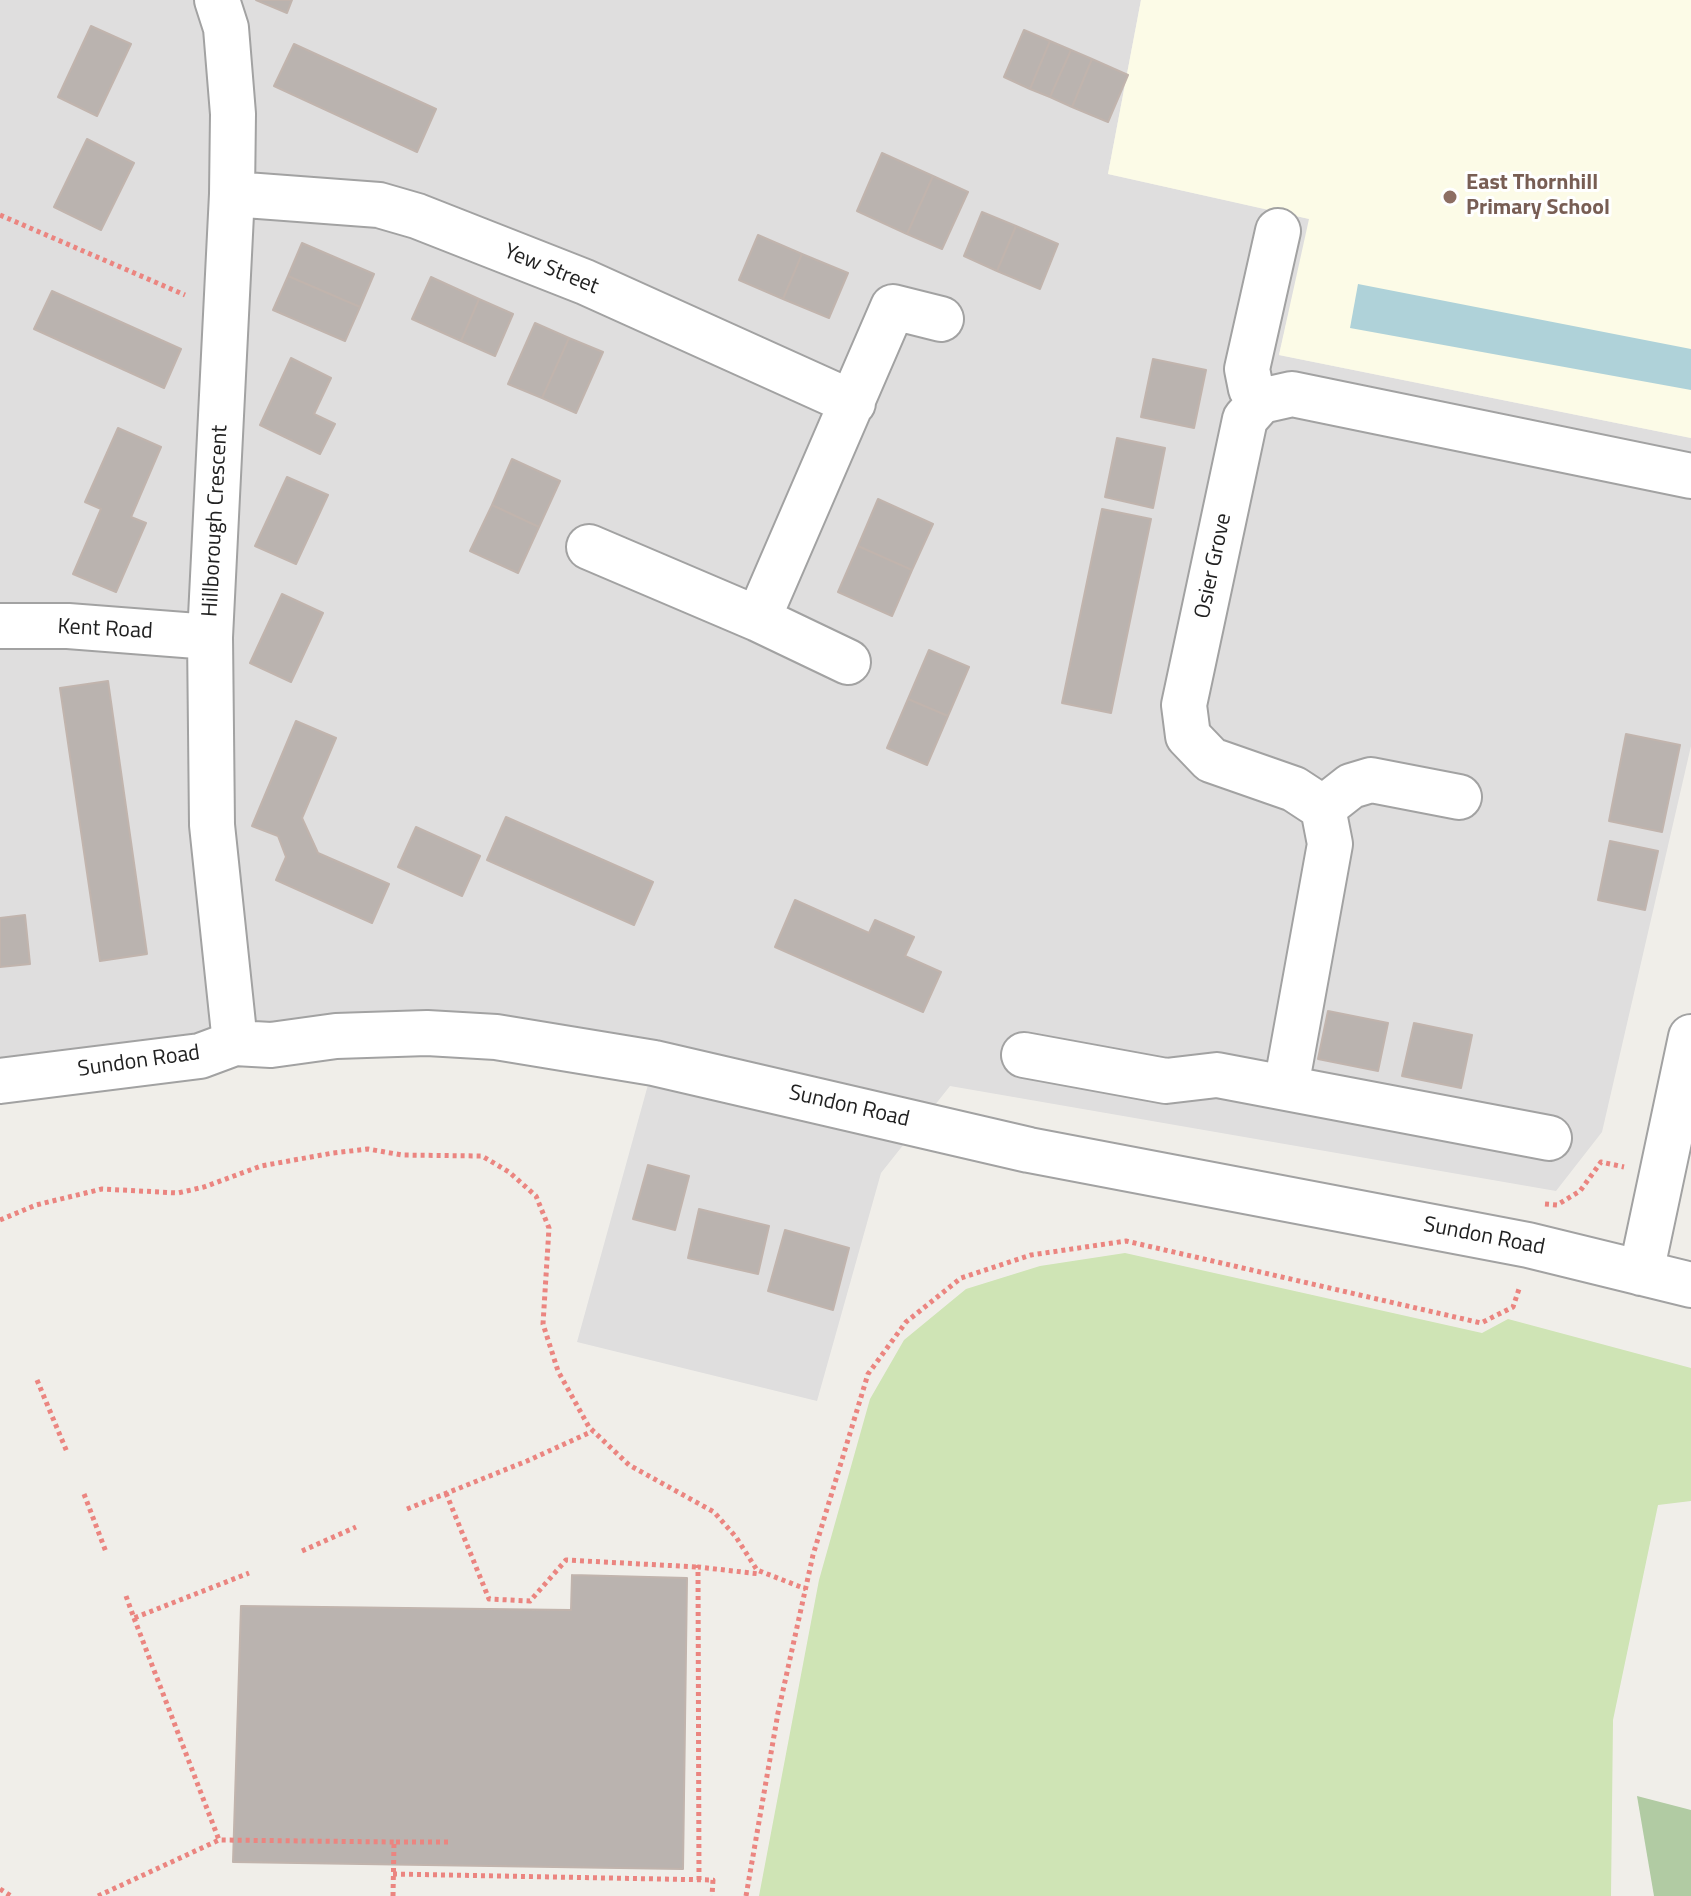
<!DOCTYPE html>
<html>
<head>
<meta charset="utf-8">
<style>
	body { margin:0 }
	canvas { display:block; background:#f0eee9 }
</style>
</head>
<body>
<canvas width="1691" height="1896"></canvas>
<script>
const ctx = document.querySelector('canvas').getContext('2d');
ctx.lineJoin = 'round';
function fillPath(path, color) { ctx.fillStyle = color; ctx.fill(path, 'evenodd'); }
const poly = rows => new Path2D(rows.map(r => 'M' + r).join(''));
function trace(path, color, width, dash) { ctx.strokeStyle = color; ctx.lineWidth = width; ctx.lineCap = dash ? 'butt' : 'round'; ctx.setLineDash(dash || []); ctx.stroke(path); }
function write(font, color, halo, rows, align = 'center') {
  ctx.font = font + ' "Titillium Web",sans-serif'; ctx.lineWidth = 6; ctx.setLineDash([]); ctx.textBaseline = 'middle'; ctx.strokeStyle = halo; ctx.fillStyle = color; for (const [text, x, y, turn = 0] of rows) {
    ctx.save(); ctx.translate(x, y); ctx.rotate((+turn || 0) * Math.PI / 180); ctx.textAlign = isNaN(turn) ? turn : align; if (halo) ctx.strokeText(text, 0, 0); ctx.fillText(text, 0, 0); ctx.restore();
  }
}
const residential = poly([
	[0,0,1141,0,1108,174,1310,219,1279,355,1691,438,1691,746,1602,1132,1556,1191,950,1086,881,1173,817,1401,577,1342,654,1063,496,1037,0,1081]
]);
const education = poly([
	[1141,0,1691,0,1691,438,1279,355,1309,219,1108,174]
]);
const grass = poly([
	[1125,1253,1482,1333,1508,1319,1691,1368,1691,1501,1658,1505,1613,1720,1611,1896,759,1896,819,1580,870,1399,904,1340,966,1289,1040,1266]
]);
const forest = poly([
	[1637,1796,1691,1810,1691,1896,1654,1896]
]);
const water = poly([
	[1358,284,1691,349,1691,390,1350,328]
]);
const building = poly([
	[256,0,292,0,287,13,256,0],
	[91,26,131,44,97,116,58,97,91,26],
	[1024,30,1050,41,1030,89,1004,77,1024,30],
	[1050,41,1071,50,1050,97,1030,89,1050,41],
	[294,44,436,109,417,152,274,86,294,44],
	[1071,50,1092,59,1072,107,1050,97,1071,50],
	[1092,59,1128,75,1108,122,1072,107,1092,59],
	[87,139,134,163,101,230,54,207,87,139],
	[882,153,933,176,907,234,857,211,882,153],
	[933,176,968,192,942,249,907,234,933,176],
	[982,212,1016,226,997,271,964,256,982,212],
	[1016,226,1058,244,1040,289,997,271,1016,226],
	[758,235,802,254,783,299,739,280,758,235],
	[302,243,374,274,360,307,288,276,302,243],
	[802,254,848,273,829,318,783,299,802,254],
	[288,276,360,307,345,341,273,310,288,276],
	[431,277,479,299,461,341,412,319,431,277],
	[52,291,181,349,164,388,34,329,52,291],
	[479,299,513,314,495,356,461,341,479,299],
	[535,323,569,338,542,398,508,384,535,323],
	[569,338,603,352,576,413,542,398,569,338],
	[291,358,331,378,314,414,335,424,320,454,260,425,291,358],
	[1153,359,1206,370,1194,428,1141,417,1153,359],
	[118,428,161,447,131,517,146,523,116,592,73,574,101,509,85,502,118,428],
	[1117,438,1165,448,1153,508,1105,497,1117,438],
	[512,459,560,481,539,527,492,505,512,459],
	[287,477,328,495,296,564,255,546,287,477],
	[878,499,933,524,912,570,858,546,878,499],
	[492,505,539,527,518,573,470,551,492,505],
	[1102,509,1151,519,1111,713,1062,703,1102,509],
	[858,546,912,570,892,616,838,592,858,546],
	[282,594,323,613,291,682,250,663,282,594],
	[929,650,969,667,948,716,908,699,929,650],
	[108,681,147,954,100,961,60,688,108,681],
	[908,699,948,716,927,765,887,748,908,699],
	[296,721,336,738,302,818,318,853,389,884,372,923,276,880,286,857,278,836,252,826,296,721],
	[1626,734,1680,745,1662,832,1609,821,1626,734],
	[506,817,653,882,634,925,487,860,506,817],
	[416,827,480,856,462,896,398,867,416,827],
	[1610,841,1658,851,1645,910,1598,900,1610,841],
	[795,900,869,933,875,920,914,937,905,956,941,972,923,1012,775,947,795,900],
	[25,915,30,964,0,967,0,918,25,915],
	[1328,1011,1388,1023,1378,1071,1318,1059,1328,1011],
	[1414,1023,1472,1035,1461,1088,1402,1076,1414,1023],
	[648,1165,689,1176,675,1230,633,1219,648,1165],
	[699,1209,769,1226,758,1274,688,1258,699,1209],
	[785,1230,849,1248,833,1310,768,1291,785,1230],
	[572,1575,687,1578,683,1869,233,1862,241,1606,571,1610,572,1575]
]);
const path = poly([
	[0,215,185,295],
	[1545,1204,1557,1205,1580,1191,1601,1162,1624,1167],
	[0,1220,36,1205,102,1189,178,1193,204,1187,261,1166,333,1153,368,1149,402,1155,482,1156,509,1172,536,1196,549,1228,543,1324,558,1371,589,1427,629,1465,714,1512,736,1537,757,1570,806,1589],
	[37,1380,67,1452],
	[446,1493,489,1599,530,1601,566,1560,698,1567],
	[84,1494,106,1552],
	[407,1509,527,1461,593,1431],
	[302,1551,356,1527],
	[126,1596,134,1618,249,1573],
	[134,1618,219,1840],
	[393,1874,713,1880,712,1896],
	[699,1880,698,1567,760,1574],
	[0,1889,11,1896],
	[98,1896,219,1840,394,1842],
	[393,1896,394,1842,450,1842],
	[746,1896,778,1713,813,1555,868,1374,906,1322,961,1278,1031,1255,1126,1241,1481,1323,1513,1307,1520,1286]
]);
const minor = poly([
	[217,0,226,28,233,114,232,194,210,637,212,825,235,1043],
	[232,194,379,205,417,216,585,282,853,403],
	[1261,401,1251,389,1247,369,1278,231],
	[589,547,758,619,848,662],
	[758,619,893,307,941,319],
	[0,626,68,626,210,637],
	[1323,808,1351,786,1371,780,1459,797],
	[1024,1055,1166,1081,1217,1075,1549,1138],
	[0,1081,200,1056,235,1043,271,1045,336,1036,427,1033,496,1037,654,1063,1029,1150,1528,1245,1691,1285],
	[1286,1087,1330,844,1323,808,1294,789,1211,760,1188,736,1184,705,1245,419,1261,401,1292,394,1691,476],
	[1641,1273,1691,1037]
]);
const markers = [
	[1450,197,8,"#8d6e63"]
];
const educationNames = [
	["East Thornhill",1466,184],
	["Primary School",1466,209]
];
const streetNames = [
	["Yew Street",551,270,22],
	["Hillborough Crescent",216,521,-87],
	["Osier Grove",1214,566,-78],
	["Kent Road",105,630,3],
	["Sundon Road",139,1062,-8],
	["Sundon Road",849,1107,13],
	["Sundon Road",1484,1237,11]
];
fillPath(residential, '#dfdede');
fillPath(education, '#fcfbe7');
fillPath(grass, '#cfe4b5');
fillPath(forest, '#b1cba3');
fillPath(water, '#afd2d9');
fillPath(building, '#bab3af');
trace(building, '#c1b4ad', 2);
trace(minor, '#a2a2a2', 48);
trace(path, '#eb8580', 5, [4, 4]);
trace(minor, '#fff', 44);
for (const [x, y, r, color] of markers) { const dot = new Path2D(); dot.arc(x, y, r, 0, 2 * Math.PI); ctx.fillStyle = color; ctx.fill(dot); trace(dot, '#fff', 3); }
write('bold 22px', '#785e54', '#fff', educationNames, 'left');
write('22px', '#212121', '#fff', streetNames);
</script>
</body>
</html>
